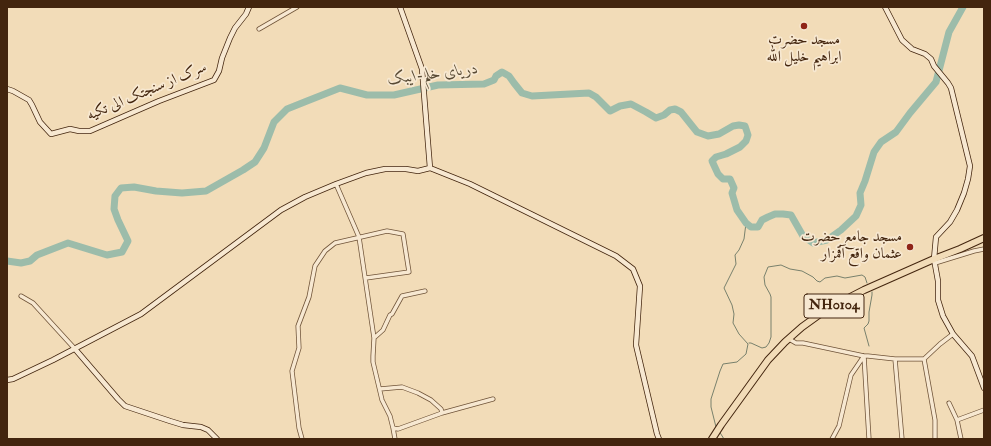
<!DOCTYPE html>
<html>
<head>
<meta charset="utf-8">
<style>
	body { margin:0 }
	#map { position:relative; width:991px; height:446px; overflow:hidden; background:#f2dcb8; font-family:"IM FELL Double Pica",serif }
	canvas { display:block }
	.frame { position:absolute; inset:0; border:8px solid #43250e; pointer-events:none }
</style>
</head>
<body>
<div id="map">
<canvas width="991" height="446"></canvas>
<div class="frame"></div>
</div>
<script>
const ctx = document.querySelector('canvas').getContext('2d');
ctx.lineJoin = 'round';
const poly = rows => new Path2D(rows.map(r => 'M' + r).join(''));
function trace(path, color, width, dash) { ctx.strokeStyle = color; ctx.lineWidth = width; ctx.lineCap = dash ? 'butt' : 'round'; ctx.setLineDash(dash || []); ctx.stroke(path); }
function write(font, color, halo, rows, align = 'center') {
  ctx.font = font + ' "IM FELL Double Pica",Amiri,serif'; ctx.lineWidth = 3.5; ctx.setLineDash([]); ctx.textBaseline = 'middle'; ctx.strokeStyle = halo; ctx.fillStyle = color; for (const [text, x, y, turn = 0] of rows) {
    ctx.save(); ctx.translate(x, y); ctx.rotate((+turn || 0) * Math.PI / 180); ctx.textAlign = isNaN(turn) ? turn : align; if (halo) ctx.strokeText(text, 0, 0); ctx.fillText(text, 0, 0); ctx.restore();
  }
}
const stream = poly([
	[749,343,751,343,762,348,766,347,769,343,771,337,771,297,770,294,765,285,764,277,768,267,781,265,790,269,802,271,813,277,817,281,820,282,825,278,837,276,845,278,862,275,865,277,867,283],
	[869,346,864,328,868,324,869,321,869,312,872,295,872,292],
	[716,427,711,407,711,399,720,371,723,364,737,362,746,354,748,344,739,334,733,323,734,314,732,305,724,288,736,264,735,255,739,250,744,239,746,223],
	[719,431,724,439]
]);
const river = poly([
	[7,261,21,263,30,261,37,255,68,243,107,255,122,252,128,241,118,220,114,209,115,196,121,188,134,187,156,191,182,193,206,191,243,170,255,162,264,148,274,122,287,109,307,101,340,88,367,95,394,95,438,85,484,84,494,80,496,76,502,72,509,76,514,83,522,93,532,96,589,93,596,97,610,111,620,106,631,104,646,112,656,118,664,115,670,110,675,109,681,112,697,132,708,136,719,134,733,126,739,125,745,126,748,135,746,141,740,147,726,154,716,157,712,161,718,174,723,179,730,179,734,188,732,193,737,210,746,223,751,227,758,227,762,220,768,217,775,214,783,214,791,215,803,236,813,243,827,240,841,230,856,216,861,205,860,193,865,181,874,152,881,142,896,132,910,113,936,82,949,32,963,7]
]);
const street = poly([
	[259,29,297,7],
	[336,184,359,237,374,338,373,356,373,362,382,400,390,416,393,428,395,439],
	[935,263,974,251,984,249],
	[21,296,33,303,75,349],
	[374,338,383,330,390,315,392,314,402,296,425,291],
	[789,339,796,343,803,343,864,356,868,356,895,359,924,359,940,344,953,334],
	[864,356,869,439],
	[895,359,902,439],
	[924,359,935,420,935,439],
	[380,389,402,387,418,393,431,400,441,409,442,413],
	[949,403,957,420,961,439],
	[957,420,984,410],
	[393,428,398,429,442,413,493,399],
	[302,439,299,428,292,371,299,348,298,326,309,297,315,266,325,251,335,243,387,231,403,234,409,272,366,278],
	[832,439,839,426,851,375,864,356]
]);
const secondary = poly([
	[885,7,902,40,912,49,925,54,931,59,934,66,948,83,951,88,970,166,968,179,964,193,957,210,950,222,936,237,934,259,938,281,938,300,943,316,953,334,972,356,984,388],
	[7,89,13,91,29,100,32,105,40,122,51,134,70,129,79,131,90,131,159,101,214,80,219,71,222,58,230,38,235,28,246,14,249,7],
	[430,168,470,184,616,256,633,269,640,286,636,345,657,434,659,439],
	[75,349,118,399,125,406,170,421,183,425,201,427,208,430,217,439],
	[7,380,13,379,53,360,141,314,281,210,305,197,336,184,366,173,385,169,406,169,418,171,430,168,422,69,400,7]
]);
const highway = poly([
	[712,439,721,425,768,360,785,342,802,327,827,309,864,290,934,259,960,249,984,238]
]);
const markers = [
	[804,26,4,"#8f2418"],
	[910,247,4,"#8f2418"]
];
const shields = [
	[834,306,60]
];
const shieldNames = [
	["NH0104",834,306]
];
const poiNames = [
	["مسجد حضرت",804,41],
	["ابراهیم خلیل الله",804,58],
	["مسجد جامع حضرت",902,238,"right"],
	["عثمان واقع آقمزار",902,255,"right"]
];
const streetNames = [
	["سرک از سنجتک الی تکیه",147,92,-23]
];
const waterNames = [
	["دریای خلم-ایبک",433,75,-7]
];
trace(stream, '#78806c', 1);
trace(river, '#9cbcaa', 7);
trace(street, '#6f5338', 5);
trace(secondary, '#43250e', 6);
trace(highway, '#43250e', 8);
trace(street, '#f7e8d1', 3.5);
trace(secondary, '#f7e8d1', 4.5);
trace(highway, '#f2dcb8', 6);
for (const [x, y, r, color] of markers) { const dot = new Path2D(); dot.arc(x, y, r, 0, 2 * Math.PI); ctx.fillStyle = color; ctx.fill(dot); trace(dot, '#f7e8d1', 1.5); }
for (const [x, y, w] of shields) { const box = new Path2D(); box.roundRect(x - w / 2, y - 12, w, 24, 3); ctx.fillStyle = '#f7e8d1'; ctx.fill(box); trace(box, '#43250e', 1); }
write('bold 14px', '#43250e', null, shieldNames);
write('15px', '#43250e', '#f7e8d1', poiNames);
write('15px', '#43250e', '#f7e8d1', streetNames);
write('italic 16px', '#594b35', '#f7e8d1', waterNames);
</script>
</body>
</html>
